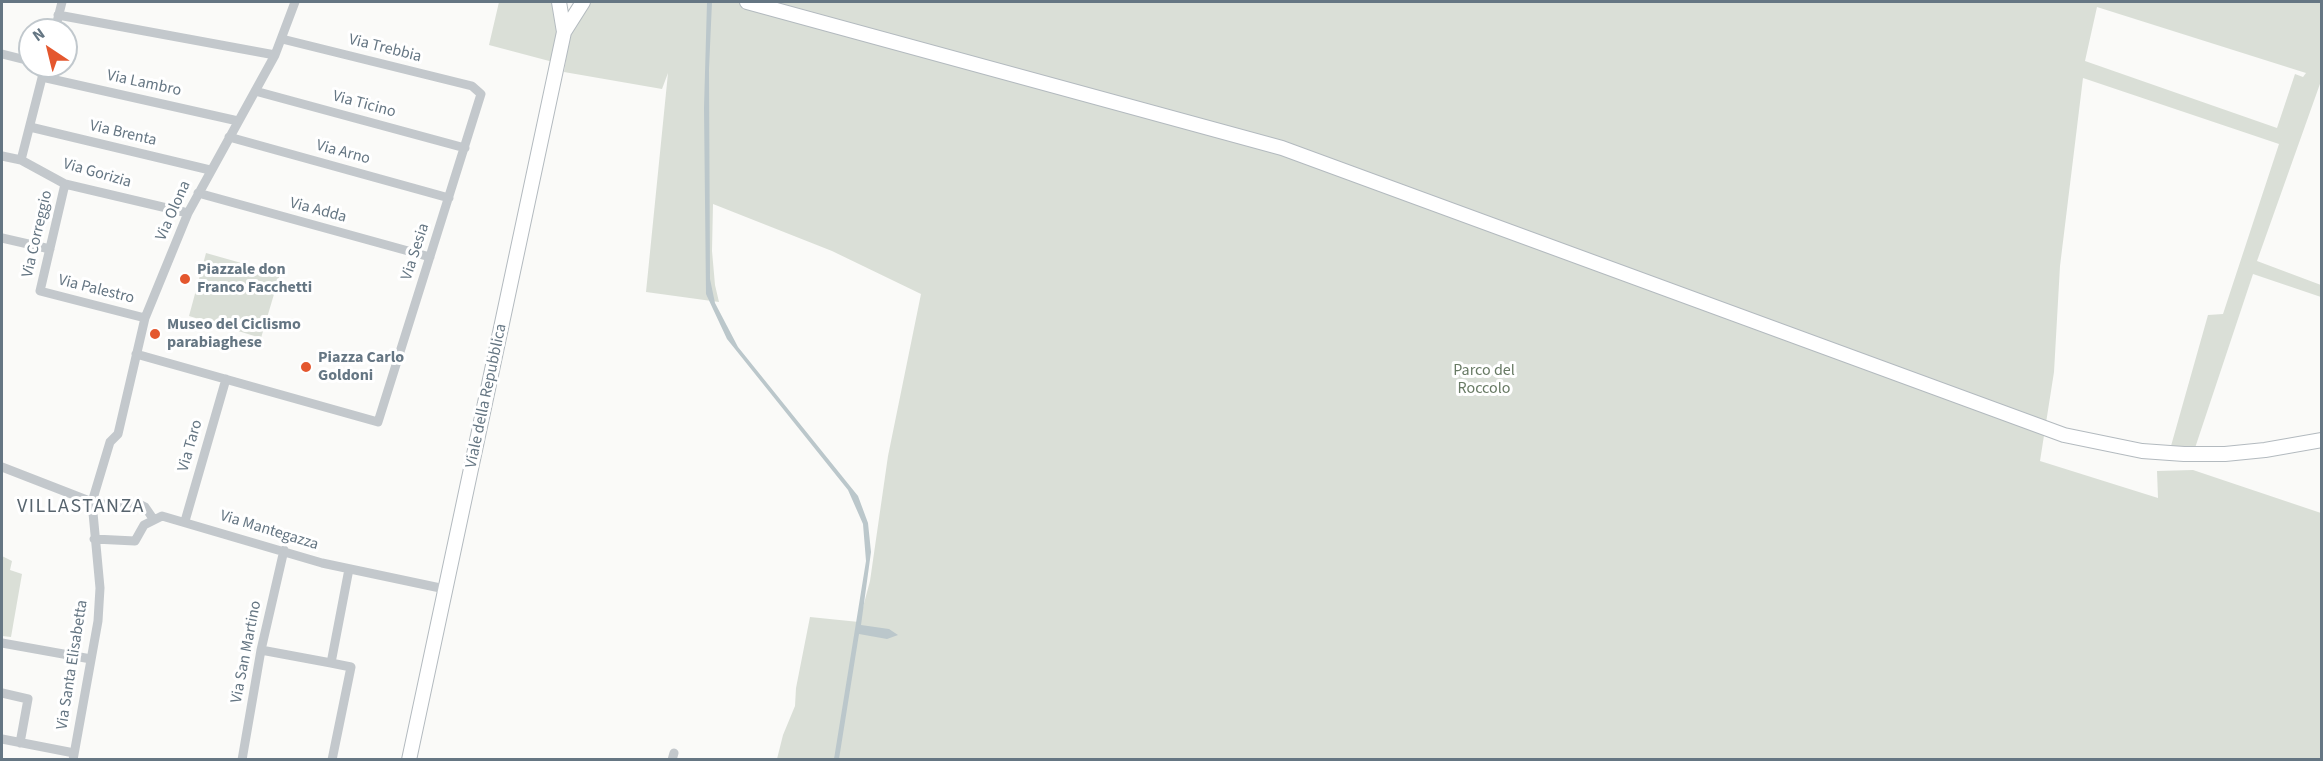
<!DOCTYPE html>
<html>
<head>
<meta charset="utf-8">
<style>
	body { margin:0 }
	#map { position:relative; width:2323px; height:761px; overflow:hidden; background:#fafaf8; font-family:"Source Sans 3",sans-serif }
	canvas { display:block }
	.frame { position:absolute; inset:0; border:3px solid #657683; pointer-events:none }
	.north { position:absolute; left:18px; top:18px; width:60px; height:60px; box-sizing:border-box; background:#fff; border:2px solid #c1c8cd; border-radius:50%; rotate:325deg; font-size:16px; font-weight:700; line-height:24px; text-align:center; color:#657683 }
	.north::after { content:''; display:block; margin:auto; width:21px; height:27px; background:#e4572e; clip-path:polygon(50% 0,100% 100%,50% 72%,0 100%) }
</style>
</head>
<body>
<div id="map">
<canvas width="2323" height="761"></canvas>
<div class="frame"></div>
<div class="north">N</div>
</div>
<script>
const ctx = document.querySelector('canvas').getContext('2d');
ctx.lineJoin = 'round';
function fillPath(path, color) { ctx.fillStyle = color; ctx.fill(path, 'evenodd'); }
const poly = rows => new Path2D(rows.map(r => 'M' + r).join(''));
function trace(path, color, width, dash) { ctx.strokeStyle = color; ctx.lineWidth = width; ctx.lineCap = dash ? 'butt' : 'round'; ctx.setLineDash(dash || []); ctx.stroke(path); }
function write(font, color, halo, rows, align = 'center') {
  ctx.font = font + ' "Source Sans 3",sans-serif'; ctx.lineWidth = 6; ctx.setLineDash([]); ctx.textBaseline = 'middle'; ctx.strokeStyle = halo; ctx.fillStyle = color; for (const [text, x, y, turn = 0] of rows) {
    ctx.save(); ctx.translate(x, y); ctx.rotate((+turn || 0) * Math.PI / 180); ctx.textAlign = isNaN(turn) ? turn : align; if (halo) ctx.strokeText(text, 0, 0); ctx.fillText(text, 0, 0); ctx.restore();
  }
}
const green = poly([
	[499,2,554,2,557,31,553,62,489,45],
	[591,2,2321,2,2321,81,2257,261,2321,285,2321,297,2253,274,2193,454,2169,453,2208,315,2223,314,2279,144,2083,78,2060,266,2054,372,2040,461,2158,498,2157,471,2193,470,2321,513,2321,759,777,759,783,735,795,706,796,688,810,617,859,622,870,581,888,456,921,294,832,251,713,204,712,251,715,285,719,302,646,292,668,73,662,89,564,72,569,40,580,14],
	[2097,7,2306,73,2303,77,2295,74,2277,128,2085,61],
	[206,253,280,274,261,338,189,316],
	[2,556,12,561,10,570,22,574,11,637,2,636]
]);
const water = poly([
	[707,2,712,2,709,69,710,279,715,303,738,347,858,496,868,523,871,552,861,625,889,629,898,635,887,639,859,634,839,759,834,759,866,561,863,524,848,490,727,339,706,294,704,108]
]);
const street = poly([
	[58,15,275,55],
	[55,30,62,2],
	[2,54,30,61],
	[42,77,238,121],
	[255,91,465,148],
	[30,127,210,170],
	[229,137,449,198],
	[2,156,21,160,65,184,188,213],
	[21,160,45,66],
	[65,184,40,291,145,318],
	[198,193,430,257],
	[2,238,50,249],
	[136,354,378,422,481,94,472,86,282,39],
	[2,467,92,502,125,508,139,504,145,507,154,520],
	[185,521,226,379],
	[94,539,135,541,144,525,162,516,322,563,445,589],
	[2,643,91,659],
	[261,650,331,663],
	[2,693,28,699,20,743],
	[2,739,74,753],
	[73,760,98,621,100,588,92,502,110,442,118,434,145,318,188,213,275,55,295,2],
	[242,760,261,650,284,550],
	[332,760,351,667,331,663,349,569],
	[672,760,674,753]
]);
const secondary = poly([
	[559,2,564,32],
	[747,2,1282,148,2064,435,2142,451,2184,454,2225,454,2265,450,2322,440],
	[409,760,564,32,583,2]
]);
const markers = [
	[185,279,6,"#e4572e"],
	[155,334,6,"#e4572e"],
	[306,367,6,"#e4572e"]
];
const streetNames = [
	["Via Trebbia",385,49,14],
	["Via Lambro",144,84,12],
	["Via Ticino",364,105,15],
	["Via Brenta",123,134,13],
	["Via Arno",343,153,15],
	["Via Gorizia",97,174,16],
	["Via Olona",174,211,-66],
	["Via Adda",318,211,15],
	["Via Correggio",38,234,-77],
	["Via Sesia",416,252,-72],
	["Via Palestro",96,290,14],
	["Viale della Repubblica",487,396,-78],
	["Via Taro",191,446,-74],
	["Via Mantegazza",269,531,17],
	["Via San Martino",247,652,-79],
	["Via Santa Elisabetta",73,665,-81]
];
const poiNames = [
	["Piazzale don",197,270],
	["Franco Facchetti",197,288],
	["Museo del Ciclismo",167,325],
	["parabiaghese",167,343],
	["Piazza Carlo",318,358],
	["Goldoni",318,376]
];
const parkNames = [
	["Parco del",1484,371],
	["Roccolo",1484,389]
];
const quarterNames = [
	["VILLASTANZA",81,508]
];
fillPath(green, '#dadfd7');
fillPath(water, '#bbc7cb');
trace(secondary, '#b3babf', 16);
trace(street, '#c3c8cc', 9);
trace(secondary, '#fff', 14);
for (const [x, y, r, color] of markers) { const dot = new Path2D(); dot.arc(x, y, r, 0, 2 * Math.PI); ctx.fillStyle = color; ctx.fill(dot); trace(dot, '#fff', 2); }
write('16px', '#657683', '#fff', streetNames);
write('bold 16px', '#657683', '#fff', poiNames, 'left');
write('16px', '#687a64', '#fff', parkNames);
ctx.letterSpacing = '1.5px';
write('20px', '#57646e', '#fff', quarterNames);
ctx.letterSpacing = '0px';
</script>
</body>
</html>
